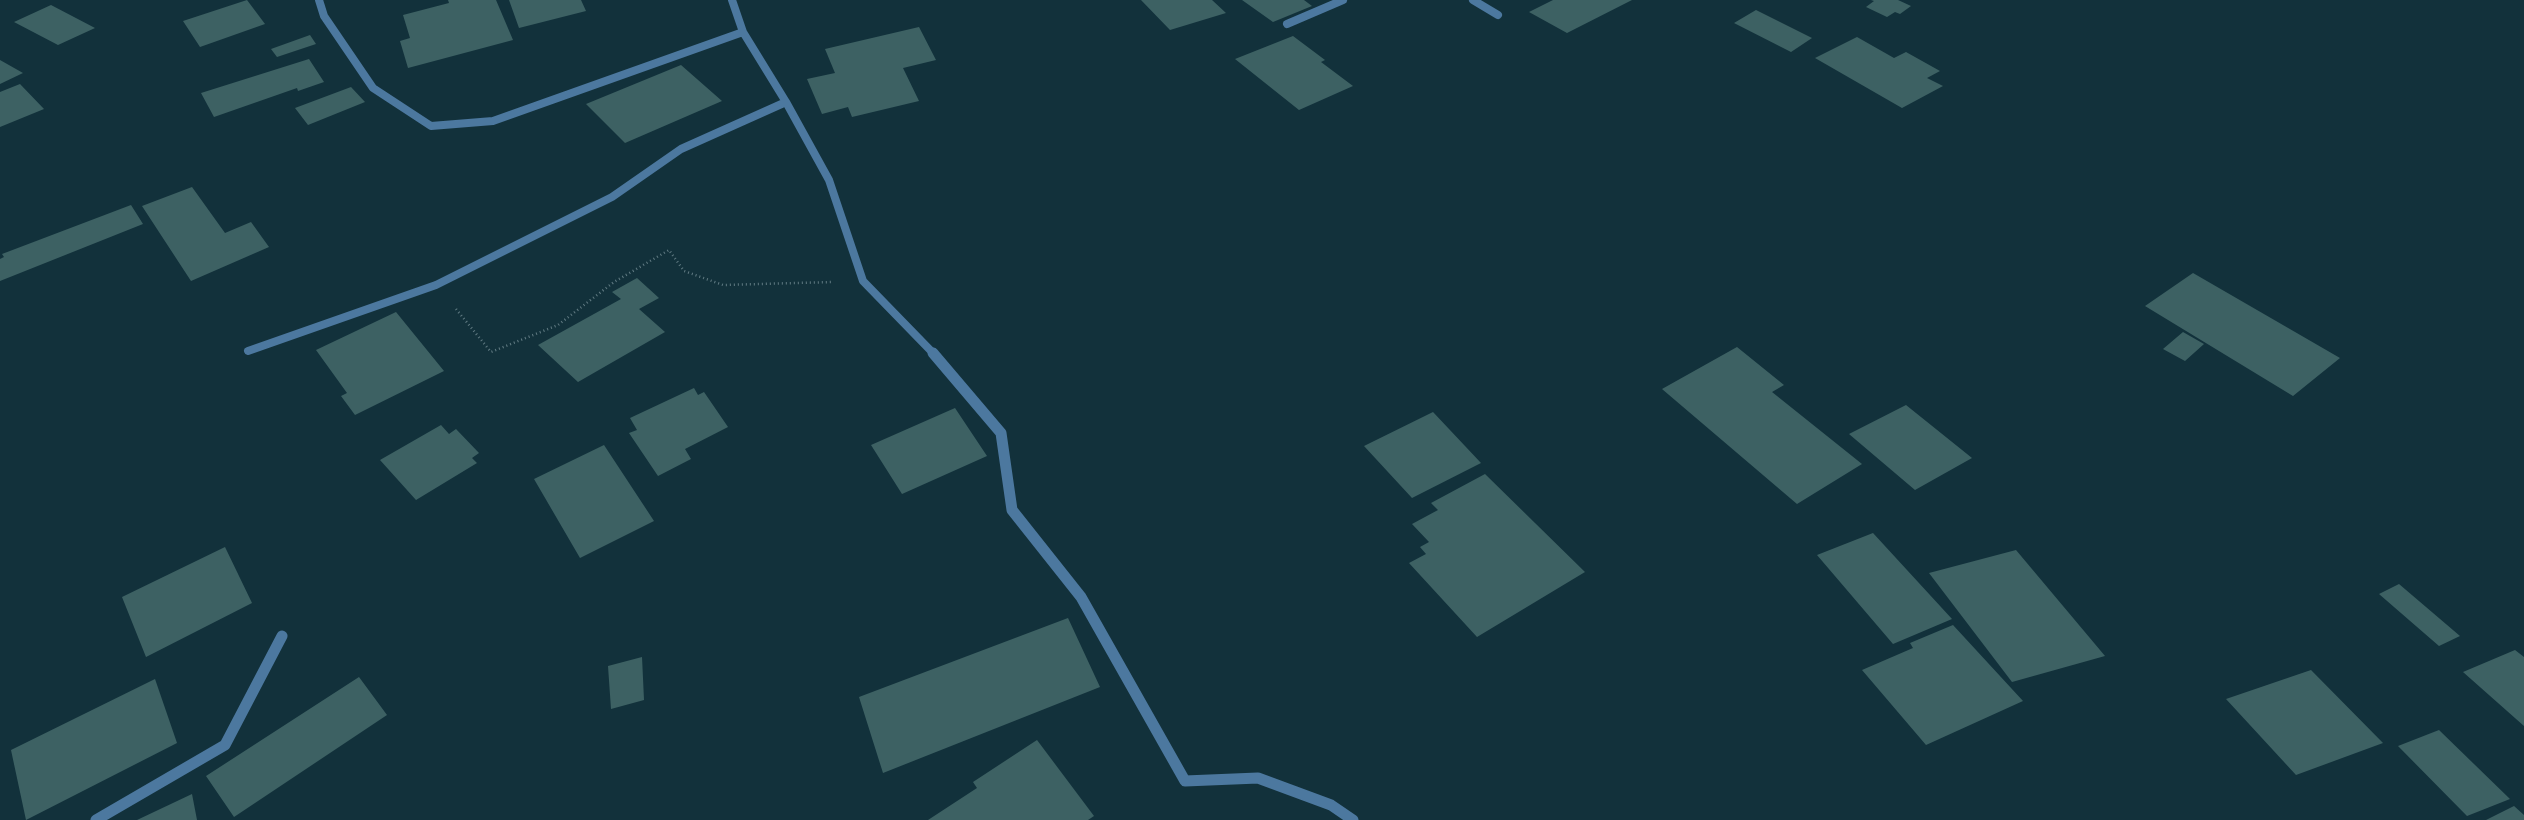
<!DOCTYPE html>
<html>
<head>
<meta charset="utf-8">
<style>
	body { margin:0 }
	canvas { display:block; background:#12313b }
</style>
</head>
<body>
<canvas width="2524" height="820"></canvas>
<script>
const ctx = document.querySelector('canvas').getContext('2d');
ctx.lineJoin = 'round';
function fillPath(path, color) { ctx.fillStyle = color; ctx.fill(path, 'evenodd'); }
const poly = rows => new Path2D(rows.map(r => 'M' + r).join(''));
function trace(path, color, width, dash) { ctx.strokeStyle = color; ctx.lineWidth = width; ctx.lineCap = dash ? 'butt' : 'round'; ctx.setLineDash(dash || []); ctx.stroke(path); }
const building = poly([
	[247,0,265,24,200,47,183,21],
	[448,0,496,0,513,40,408,68,400,41,410,38,403,15,449,3],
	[509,0,581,0,586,11,519,28],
	[1141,0,1212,0,1226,13,1170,30],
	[1242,0,1304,0,1312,6,1273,22],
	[1553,0,1632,0,1567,33,1529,12],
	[1871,0,1898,0,1911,6,1900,14,1895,12,1887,17,1866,7,1874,1],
	[51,5,95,28,58,45,14,22],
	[1756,10,1812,38,1791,52,1734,23],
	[919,27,936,60,903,68,919,101,852,117,848,107,822,114,807,79,835,73,825,49],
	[310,35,316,44,277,57,271,49],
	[1293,36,1325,60,1321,62,1353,86,1299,110,1235,59],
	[1857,37,1894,58,1906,52,1940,71,1927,78,1943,86,1902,108,1815,58],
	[309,59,324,82,298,91,297,88,214,117,201,93],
	[0,60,23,73,0,84],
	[681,65,722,101,625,143,586,104],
	[20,84,44,109,0,127,0,92],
	[351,87,365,102,308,125,295,108],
	[192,187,225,233,251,222,269,247,191,281,142,206],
	[131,205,143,224,0,281,0,259,4,257,2,254],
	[2193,273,2340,358,2293,396,2145,306],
	[637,278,659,298,639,309,665,332,578,382,538,345,621,299,612,292],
	[396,312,444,371,355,415,341,396,347,393,316,350],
	[2183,332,2204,344,2185,361,2163,349],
	[1737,347,1784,385,1772,392,1862,464,1797,504,1662,389],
	[694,388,698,395,704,392,728,427,685,449,691,459,658,476,629,433,637,430,630,418],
	[1906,405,1972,458,1915,490,1849,434],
	[955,408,987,456,902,494,871,445],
	[1433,412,1481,463,1412,498,1364,446],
	[441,425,449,434,456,429,479,453,472,458,477,463,416,500,380,460],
	[604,445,654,521,580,558,534,479],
	[1485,474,1585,572,1477,637,1409,563,1426,554,1420,547,1429,542,1412,524,1438,510,1431,503],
	[1873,533,1952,619,1893,644,1817,555],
	[225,547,252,603,146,657,122,597],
	[2016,550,2105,656,2012,682,1929,573],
	[2399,584,2460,636,2439,646,2379,594],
	[1068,618,1100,687,883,773,859,697],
	[1953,625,2023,701,1926,745,1862,670,1913,648,1910,643],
	[2515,650,2524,657,2524,726,2463,672],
	[642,657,644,700,611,709,608,666],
	[2311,670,2383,743,2296,775,2226,699],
	[359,677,387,715,234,817,206,776],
	[155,679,177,743,26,820,11,750],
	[2439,730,2510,799,2467,816,2398,746],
	[1037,740,1094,816,1088,820,928,820,977,788,973,782],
	[192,794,197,820,137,820],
	[2514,806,2524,815,2524,820,2486,820]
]);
const path = poly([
	[456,309,491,352,558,325,614,282,669,250,684,271,723,285,833,282]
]);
const streetFar1 = poly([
	[319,0,324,16,373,88,431,126,493,121,743,32],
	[1473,0,1498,15],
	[1287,24,1343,0],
	[786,102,829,180,863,281,934,354],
	[248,351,436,285,612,197,681,149,786,102,743,32,732,0]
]);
const street = poly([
	[933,353,1001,433,1012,510,1081,597,1185,781,1258,778,1331,805,1353,820],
	[96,820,225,745,282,636]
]);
fillPath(building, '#3d6163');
trace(path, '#617b83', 2.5, [1, 3]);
trace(streetFar1, '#4c789f', 8);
trace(street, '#4c789f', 11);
</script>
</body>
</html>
